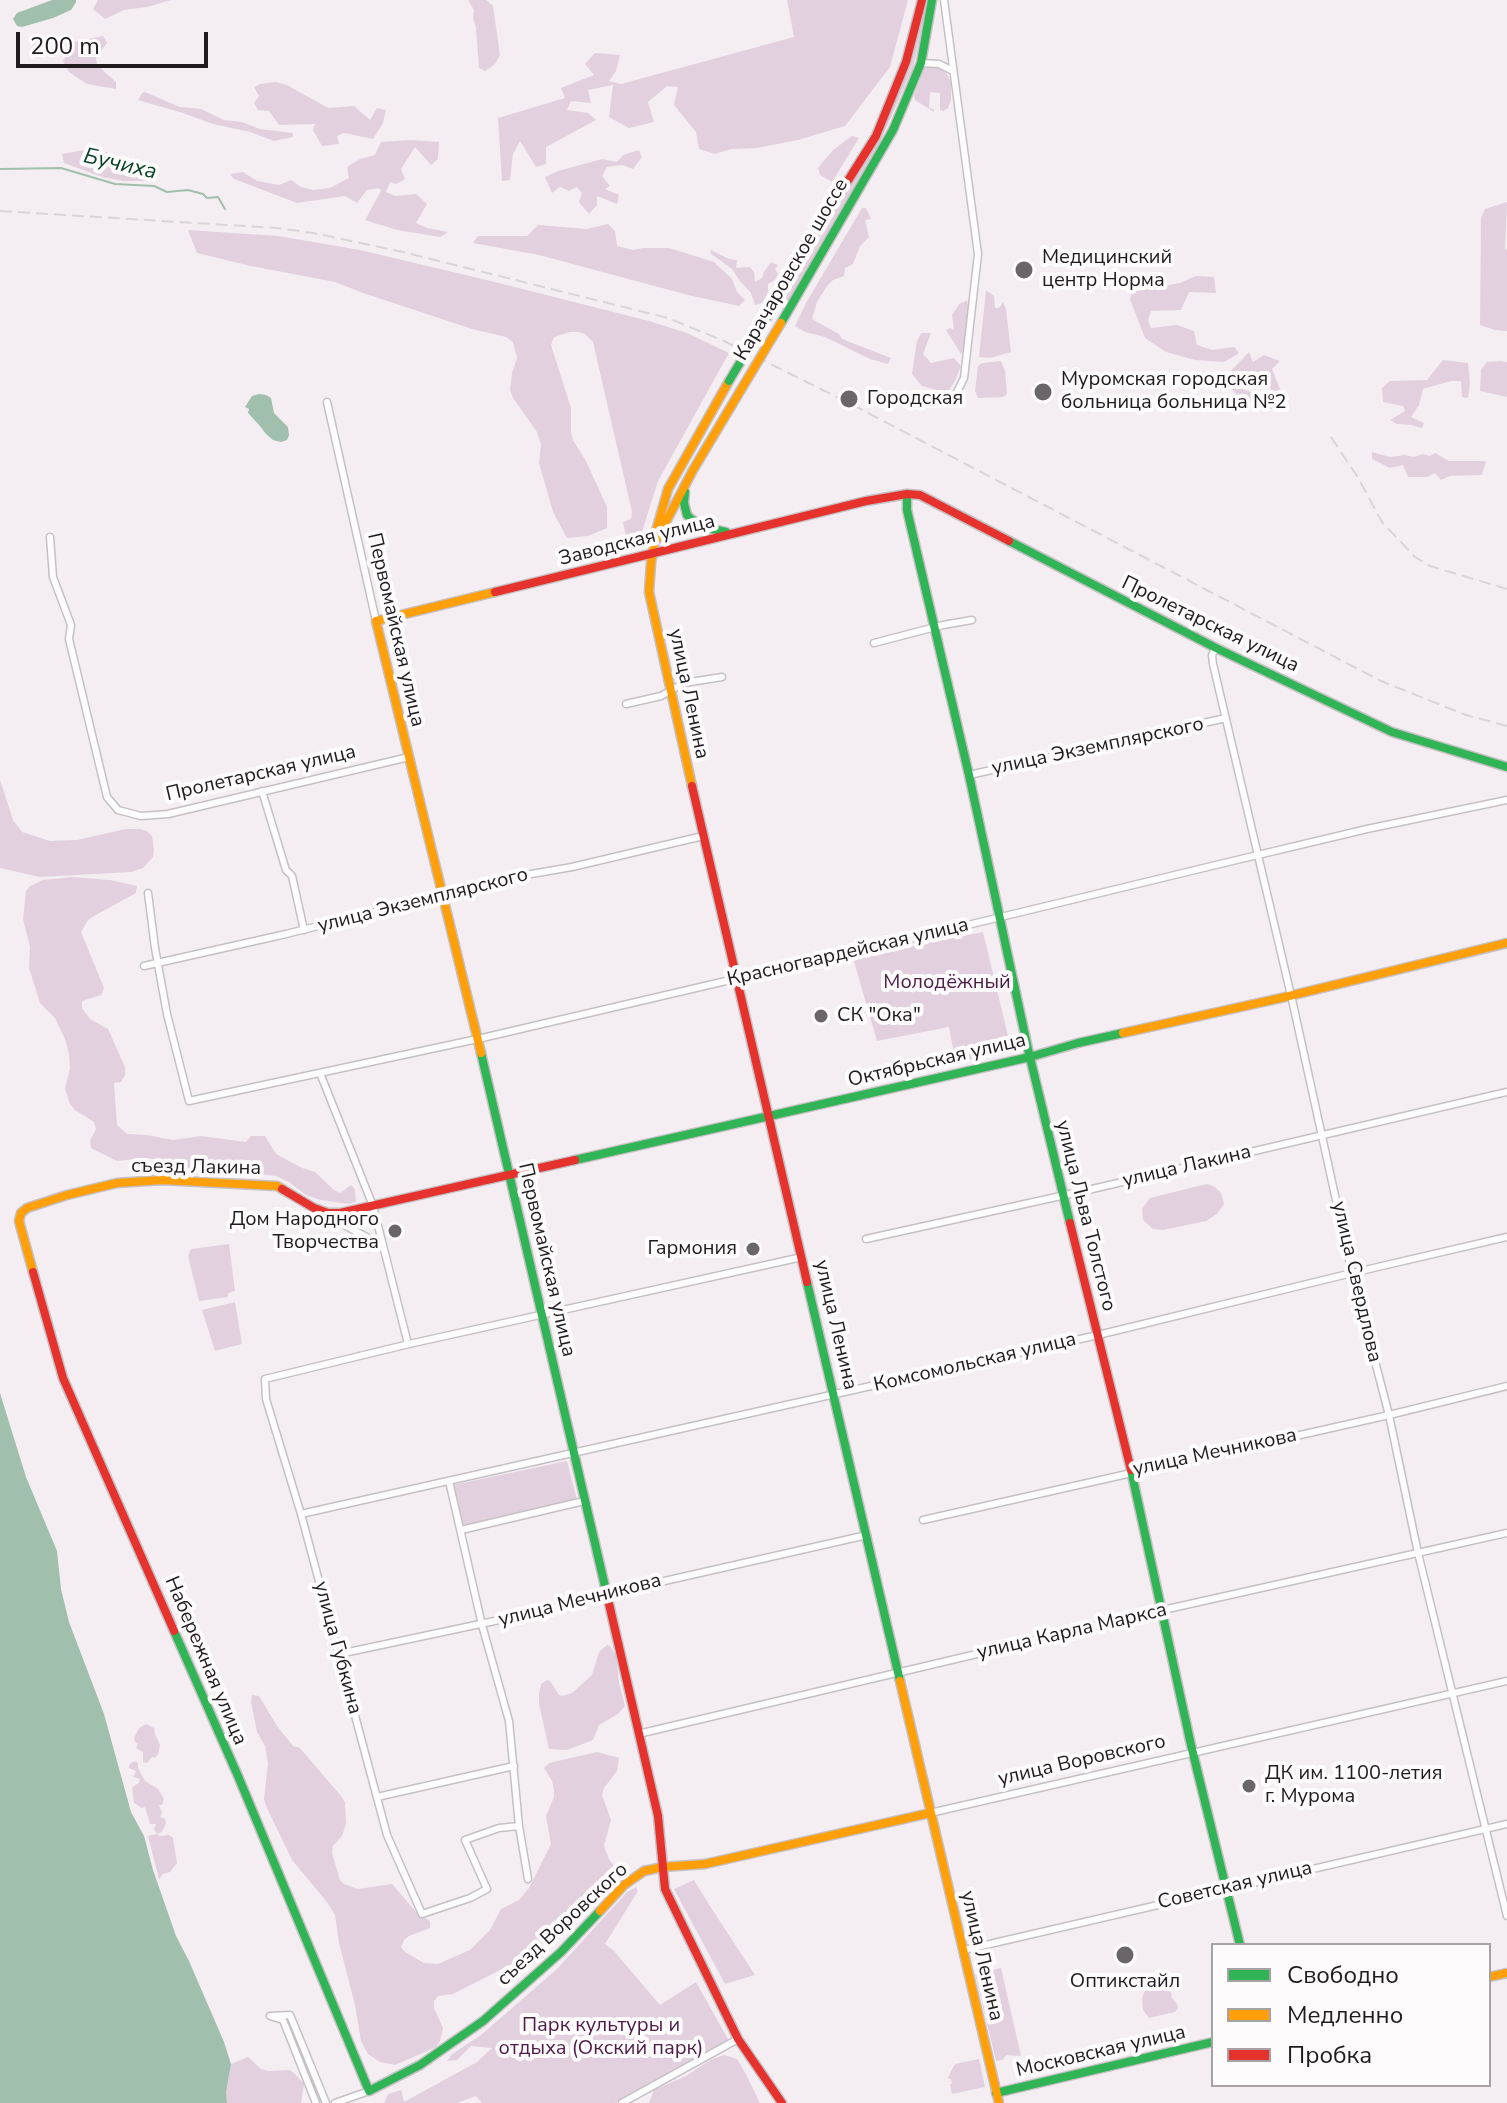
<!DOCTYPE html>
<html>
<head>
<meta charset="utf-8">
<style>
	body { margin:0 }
	#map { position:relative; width:1507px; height:2103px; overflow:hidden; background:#f4eef3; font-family:"Nunito Sans",sans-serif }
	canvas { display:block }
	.legend { position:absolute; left:1211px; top:1943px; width:280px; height:144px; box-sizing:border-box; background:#fefbfd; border:2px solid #a5a1a4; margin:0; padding:10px 14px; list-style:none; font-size:24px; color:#1f1b1e }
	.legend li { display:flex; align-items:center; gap:16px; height:40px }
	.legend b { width:40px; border:2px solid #a5a1a4 }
	.scale { position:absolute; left:16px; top:32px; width:192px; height:36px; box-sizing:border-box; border:4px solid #1f1b1e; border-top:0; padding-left:10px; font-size:24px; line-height:28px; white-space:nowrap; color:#1f1b1e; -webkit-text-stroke:6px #fefbfd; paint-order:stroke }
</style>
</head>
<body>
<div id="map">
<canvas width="1507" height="2103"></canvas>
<ul class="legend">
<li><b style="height:10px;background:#30b455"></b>Свободно</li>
<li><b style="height:10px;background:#ff9f0a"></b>Медленно</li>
<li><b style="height:10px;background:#e5322d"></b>Пробка</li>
</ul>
<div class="scale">200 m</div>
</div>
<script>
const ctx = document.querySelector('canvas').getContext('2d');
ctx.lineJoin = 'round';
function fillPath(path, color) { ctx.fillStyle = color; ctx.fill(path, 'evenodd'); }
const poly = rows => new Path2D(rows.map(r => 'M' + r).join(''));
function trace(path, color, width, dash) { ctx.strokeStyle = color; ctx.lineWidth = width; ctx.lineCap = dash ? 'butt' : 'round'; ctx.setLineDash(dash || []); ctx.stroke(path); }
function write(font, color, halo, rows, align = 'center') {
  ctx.font = font + ' "Nunito Sans",sans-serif'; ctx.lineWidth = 8; ctx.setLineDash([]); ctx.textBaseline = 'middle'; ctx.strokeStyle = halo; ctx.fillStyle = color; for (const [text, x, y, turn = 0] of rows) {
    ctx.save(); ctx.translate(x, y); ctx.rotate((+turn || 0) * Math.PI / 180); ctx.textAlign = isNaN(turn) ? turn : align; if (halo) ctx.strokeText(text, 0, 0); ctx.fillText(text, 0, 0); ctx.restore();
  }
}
const green = poly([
	[98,0,171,0,147,7,124,10,105,19,93,9],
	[468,0,486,0,493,6,500,55,495,64,485,71,479,68,476,28,473,18,474,10],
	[787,0,908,0,890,67,845,126,798,140,757,148,731,149,715,154,699,149,696,132,674,105,678,87,667,86,648,102,654,122,629,128,609,117,613,85,588,90,591,103,571,101,567,110,588,113,596,120,546,147,546,164,536,167,520,141,513,154,510,180,502,181,498,118,565,98,561,88,594,75,585,64,595,53,620,55,616,71,609,81,621,84,794,37],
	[926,3,928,6,913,68,878,146,785,305,782,303,875,144,910,68],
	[103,36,107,43,96,58,97,65,116,82,116,89,87,84,69,72,63,61,74,42],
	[927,67,942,69,947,74,951,82,951,100,948,108,943,111,940,110,940,93,930,92,929,108,934,109,934,112,915,100,914,96,924,69],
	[276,82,287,85,328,108,354,106,370,120,377,108,386,110,383,123,373,139,344,133,337,136,339,144,322,146,313,130,315,124,279,125,269,111,258,110,254,103,259,96,254,87,260,84],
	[145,92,180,107,201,109,224,120,242,122,260,129,293,133,293,137,274,141,250,132,213,124,183,113,138,100,142,93],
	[852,136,859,138,832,182,820,175,818,168,833,150],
	[411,140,439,142,438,159,431,165,415,147,401,169,405,179,396,184,390,182,386,192,395,196,416,194,427,204,416,223,427,228,448,232,440,237,397,230,365,220,381,191,379,188,367,190,357,203,345,196,297,203,234,179,230,174,243,172,257,181,279,185,291,180,301,187,313,190,330,188,349,178,347,167,360,159,375,155,381,142],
	[84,150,106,152,127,164,137,173,152,178,149,181,123,181,102,177,64,163,62,154],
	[639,150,642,157,633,169,622,165,607,167,602,176,610,186,605,189,619,195,617,204,597,196,597,205,589,214,579,202,582,193,577,187,569,191,560,187,552,193,545,177,558,171,602,159,617,162,623,155],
	[1507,202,1505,249,1507,250,1507,331,1495,330,1480,325,1481,218,1485,209],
	[862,208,866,208,871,219,865,220,869,237,860,246,853,264,845,268,844,276,833,280,827,286,817,302,812,319,839,334,842,339,891,358,888,364,870,359,825,337,805,332,795,326,806,303],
	[608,224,615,231,617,246,633,250,643,248,669,248,714,262,732,279,737,292,745,300,739,306,688,295,539,255,473,243,478,236,527,236,538,225,587,229],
	[188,230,278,236,360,250,495,282,649,321,687,333,729,353,658,481,641,535,633,545,626,537,623,522,631,519,632,512,593,342,585,334,578,332,570,332,554,337,551,345,571,408,571,432,573,440,586,461,607,507,607,528,588,536,567,538,553,512,539,463,541,445,537,432,513,398,510,390,512,373,517,358,513,342,506,337,472,329,363,293,335,282,251,266,197,253],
	[711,250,729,259,737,260,736,268,750,267,754,272,755,282,762,278,764,272,771,262,778,265,775,269,778,274,775,280,768,284,768,292,762,303,755,305,751,293,739,280,732,269,710,253],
	[1196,276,1214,277,1216,293,1189,292,1181,310,1151,311,1148,320,1151,328,1177,325,1194,331,1197,345,1212,350,1234,347,1239,353,1224,362,1195,360,1166,352,1145,338,1130,299,1132,292,1180,283],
	[986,290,994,296,995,308,999,308,1003,302,1006,309,1011,352,990,358,979,357],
	[967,301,969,309,965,347,961,354,946,330,950,328,954,330,952,315,960,303],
	[921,333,931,333,923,354,931,363,954,358,961,366,955,381,947,393,922,386,912,374,917,341],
	[1249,352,1253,362,1264,355,1280,361,1272,369,1281,392,1272,393,1266,377,1259,385,1245,384,1240,388,1259,395,1276,409,1265,408,1237,395,1231,388,1228,374],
	[1443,360,1468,363,1470,382,1468,398,1462,397,1461,381,1451,381,1433,386,1423,389,1419,405,1411,417,1424,423,1422,428,1411,425,1397,424,1390,420,1405,411,1403,406,1383,402,1382,388,1390,381,1427,380],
	[1001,361,1005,371,1007,394,1003,397,978,398,975,391,978,366,982,363],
	[1501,361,1507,362,1507,397,1480,391,1481,370,1487,362],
	[1372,452,1390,457,1405,455,1414,457,1423,454,1430,456,1435,453,1449,461,1486,461,1482,475,1450,476,1441,480,1435,473,1427,477,1408,477,1403,465,1390,468,1372,459],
	[0,780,13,820,22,832,50,841,77,840,126,829,140,829,147,831,152,836,154,850,153,857,143,868,131,872,40,877,0,868],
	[72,877,110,880,137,886,136,893,94,916,88,920,81,932,104,988,101,995,82,1001,82,1008,90,1019,108,1029,125,1067,125,1075,121,1082,114,1083,117,1125,127,1134,147,1135,173,1140,201,1136,246,1142,251,1136,265,1136,276,1154,302,1168,315,1172,334,1190,340,1193,351,1185,355,1189,356,1202,349,1204,321,1200,306,1195,289,1182,276,1176,261,1174,189,1175,176,1169,165,1160,145,1158,117,1161,91,1148,90,1141,96,1129,94,1122,75,1110,70,1104,65,1089,70,1068,69,1054,65,1039,55,1018,40,1003,29,968,30,947,23,919,26,891,30,886,43,880],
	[983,932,1011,1048,956,1064,949,1027,877,1041,853,958],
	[1207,1184,1215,1187,1221,1193,1224,1204,1217,1214,1206,1221,1163,1230,1153,1229,1143,1220,1142,1209,1150,1198],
	[229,1244,235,1291,228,1293,228,1297,199,1301,188,1256,191,1249],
	[235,1302,242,1344,215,1351,202,1310],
	[567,1461,577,1500,461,1527,453,1485],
	[607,1645,610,1646,616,1656,619,1683,625,1706,618,1714,599,1725,593,1740,567,1750,549,1749,539,1704,539,1695,541,1684,547,1680,550,1681,559,1695,562,1696,572,1693,592,1675,599,1652],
	[252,1695,259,1696,277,1726,293,1746,300,1748,341,1796,345,1802,346,1824,342,1836,333,1846,332,1853,340,1880,344,1884,358,1889,392,1884,417,1913,430,1921,430,1928,409,1936,404,1940,401,1947,405,1952,424,1963,438,1964,470,1950,490,1930,501,1909,519,1900,529,1888,551,1844,546,1816,554,1797,554,1790,552,1781,544,1768,549,1763,597,1752,619,1758,617,1771,604,1788,602,1795,611,1820,604,1846,609,1859,618,1871,619,1878,611,1888,585,1901,565,1919,548,1942,537,1951,453,1994,438,1996,434,2001,434,2008,443,2028,440,2041,436,2047,395,2065,380,2062,368,2054,361,2041,355,2005,339,1943,335,1915,327,1902,292,1860,266,1806,264,1799,268,1763,265,1746,257,1732,251,1702],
	[146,1724,154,1728,155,1734,160,1745,158,1754,155,1758,152,1757,147,1763,143,1762,143,1752,136,1748,138,1744,135,1742,134,1738,139,1728],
	[134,1761,138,1763,138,1768,145,1781,158,1789,164,1799,162,1805,159,1805,162,1813,160,1817,165,1819,166,1823,162,1832,157,1834,160,1836,169,1835,173,1838,177,1863,170,1872,163,1874,159,1879,148,1836,157,1834,154,1829,156,1824,150,1824,145,1807,142,1808,134,1803,132,1787,139,1783,140,1779,133,1777,136,1771,129,1768,129,1765],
	[694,1880,708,1903,755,1975,725,1984,674,1889],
	[636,1887,638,1891,605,1944,614,1951,660,2005,696,1982,729,2041,615,2103,482,2103,476,2096,457,2103,384,2103,388,2094,401,2090,404,2102,477,2062,492,2048,471,2046,457,2060,447,2061,452,2054,481,2035,557,1969,627,1892],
	[1001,1968,1021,2056,1007,2055,1002,2060,996,2061,975,1974],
	[1156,1983,1170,1986,1172,1998,1177,2004,1178,2008,1175,2012,1149,2018,1143,2010,1142,1999,1144,1992],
	[724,2055,737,2059,747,2076,760,2103,649,2103,654,2090,686,2076,710,2060],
	[248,2057,261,2069,268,2071,290,2070,296,2075,304,2084,301,2103,227,2103,226,2092,231,2064],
	[979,2059,985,2087,952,2094,950,2084,952,2084,951,2079,949,2079,948,2077,955,2064]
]);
const water = poly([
	[52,0,76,0,76,2,71,10,53,18,22,27,17,26,13,19,17,13],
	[259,394,266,395,271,398,274,413,288,427,289,435,287,440,281,442,273,440,266,434,260,426,248,413,249,409,245,407,252,396],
	[0,1393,26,1477,57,1551,61,1589,69,1622,104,1714,131,1812,144,1836,153,1870,176,1936,189,1961,224,2042,231,2064,226,2092,227,2103,0,2103]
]);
const stream = poly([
	[0,169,61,168,115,184,154,186,167,192,188,190,203,194,207,198,218,197,225,209]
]);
const street = poly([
	[944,0,978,254,964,378,952,402],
	[921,63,939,64,953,71],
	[327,402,376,621],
	[50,537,53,577,71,625,69,639,107,797,118,810,141,816,168,814,409,757],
	[874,643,943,625,972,620],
	[1216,648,1212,655,1213,664,1293,1004,1352,1273,1389,1415,1418,1553,1507,1916],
	[626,704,661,696,684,683,722,677],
	[969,775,1226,718],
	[262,791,286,870,292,876,304,930],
	[148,893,155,948,167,1014,189,1101,482,1038,756,974,823,960,1220,864,1367,829,1507,800],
	[144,966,286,934,514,877,572,867,703,836],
	[320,1073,373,1206,408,1344],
	[324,1214,383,1246],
	[866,1239,1088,1190,1507,1092],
	[449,1481,482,1625,509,1721,519,1826,528,1879],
	[301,1514,1098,1335,1352,1273,1507,1237],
	[923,1520,1389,1415,1507,1386],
	[461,1530,584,1501],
	[339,1654,551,1609,616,1592,867,1535],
	[638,1734,1163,1610,1507,1533],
	[377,1797,514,1766],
	[930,1813,1507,1681],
	[519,1826,499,1828,465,1840,487,1889,470,1898,422,1914,387,1835,301,1514,266,1399,265,1379,409,1344,802,1257],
	[964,1950,1507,1824],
	[316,2103,283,2020,270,2016,290,2015,326,2103],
	[335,2103,369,2091],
	[622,2103,738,2039]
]);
const fast = poly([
	[781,323,893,130,921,63,932,0],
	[685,492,684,503,687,515,691,519,708,528,726,532],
	[907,494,907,510,969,775,1028,1049,1070,1223],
	[1009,541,1216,648,1392,732,1507,767],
	[481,1053,607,1595],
	[575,1160,1030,1057,1078,1043,1123,1033],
	[807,1282,900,1681],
	[1131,1470,1191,1745,1240,1945],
	[174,1631,238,1776,369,2091,420,2065,483,2021,561,1952,600,1911],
	[996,2093,1213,2042]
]);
const slow = poly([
	[657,539,693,470,742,388],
	[692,786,649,592,651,563,656,531,668,489,729,381],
	[1123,1033,1281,998,1507,943],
	[481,1053,376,621,495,592],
	[33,1272,19,1221,21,1213,27,1208,67,1195,117,1183,162,1180,277,1186,282,1189],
	[900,1681,999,2103],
	[600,1911,624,1885,644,1871,663,1867,705,1864,930,1813],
	[1489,1977,1507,1973]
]);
const jam = poly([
	[768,316,812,238,876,136,906,62,922,0],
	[495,592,866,501,907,494,920,495,1009,541],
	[692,786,807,1282],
	[282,1189,314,1208,328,1213,340,1213,575,1160],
	[1070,1223,1131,1470],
	[33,1272,63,1378,174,1631],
	[607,1595,658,1816,665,1889,738,2039,782,2103]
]);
const rail = poly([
	[0,211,277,228,313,233,403,252,668,318,724,341,847,402,1381,681,1466,715,1507,726],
	[1331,437,1357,476,1382,522,1415,557,1430,566,1507,589]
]);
const fastBridge = poly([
	[729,381,768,316]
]);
const slowBridge = poly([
	[742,388,781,323]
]);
const markers = [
	[1024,270,10,"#6a6569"],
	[1043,392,10,"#6a6569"],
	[849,399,10,"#6a6569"],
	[821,1016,8,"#6a6569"],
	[395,1231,8,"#6a6569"],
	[753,1249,8,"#6a6569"],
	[1249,1786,8,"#6a6569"],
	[1125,1955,10,"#6a6569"]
];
const poiNames = [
	["Медицинский",1042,258],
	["центр Норма",1042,281],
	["Муромская городская",1061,380],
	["больница больница №2",1061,403],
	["Городская",867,399],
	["СК \"Ока\"",837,1016],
	["Дом Народного",379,1220,"right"],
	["Творчества",379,1243,"right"],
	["Гармония",737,1249,"right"],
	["ДК им. 1100-летия",1265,1774],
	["г. Мурома",1265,1797],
	["Оптикстайл",1125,1982,"center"]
];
const streetNames = [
	["Карачаровское шоссе",792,270,-60],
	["Заводская улица",637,541,-14],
	["Пролетарская улица",1210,625,26],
	["Первомайская улица",395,630,77],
	["улица Ленина",688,694,78],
	["улица Экземплярского",1098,747,-12],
	["Пролетарская улица",261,774,-13],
	["улица Экземплярского",423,901,-14],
	["Красногвардейская улица",848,953,-13],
	["Октябрьская улица",937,1061,-13],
	["улица Лакина",1187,1167,-13],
	["съезд Лакина",196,1168,1],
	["улица Льва Толстого",1085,1216,76],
	["Первомайская улица",546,1260,77],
	["улица Свердлова",1356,1282,77],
	["улица Ленина",835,1325,77],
	["Комсомольская улица",975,1363,-13],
	["улица Мечникова",1215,1453,-12],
	["улица Мечникова",580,1601,-14],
	["улица Карла Маркса",1072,1632,-13],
	["улица Губкина",337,1648,75],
	["Набережная улица",205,1661,67],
	["улица Воровского",1082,1761,-13],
	["Советская улица",1235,1886,-13],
	["съезд Воровского",563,1925,-43],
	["улица Ленина",981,1956,77],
	["Московская улица",1101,2052,-13]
];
const parkNames = [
	["Молодёжный",947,983],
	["Парк культуры и",601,2026],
	["отдыха (Окский парк)",601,2049]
];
const waterNames = [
	["Бучиха",120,165,13]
];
fillPath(green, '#e2d0df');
fillPath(water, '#a1bfad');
trace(stream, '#a1bfad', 2);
trace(street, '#c5c0c4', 9);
trace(fast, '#c5c0c4', 11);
trace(slow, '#c5c0c4', 11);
trace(jam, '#c5c0c4', 11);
trace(street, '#fdfcfd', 6);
trace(fast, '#30b455', 8);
trace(slow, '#ff9f0a', 8);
trace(jam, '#e5322d', 8);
trace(rail, '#d8d5d7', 2, [12, 6]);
trace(fastBridge, '#c5c0c4', 11, []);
trace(slowBridge, '#c5c0c4', 11, []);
trace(fastBridge, '#30b455', 8);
trace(slowBridge, '#ff9f0a', 8);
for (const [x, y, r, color] of markers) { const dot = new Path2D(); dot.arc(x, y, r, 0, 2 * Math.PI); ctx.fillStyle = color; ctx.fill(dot); trace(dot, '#fefbfd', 3); }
write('20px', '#1f1b1e', '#fefbfd', poiNames, 'left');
write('20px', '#1f1b1e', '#fefbfd', streetNames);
write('20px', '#4c1c46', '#fefbfd', parkNames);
write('italic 22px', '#023f24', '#fefbfd', waterNames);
</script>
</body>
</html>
